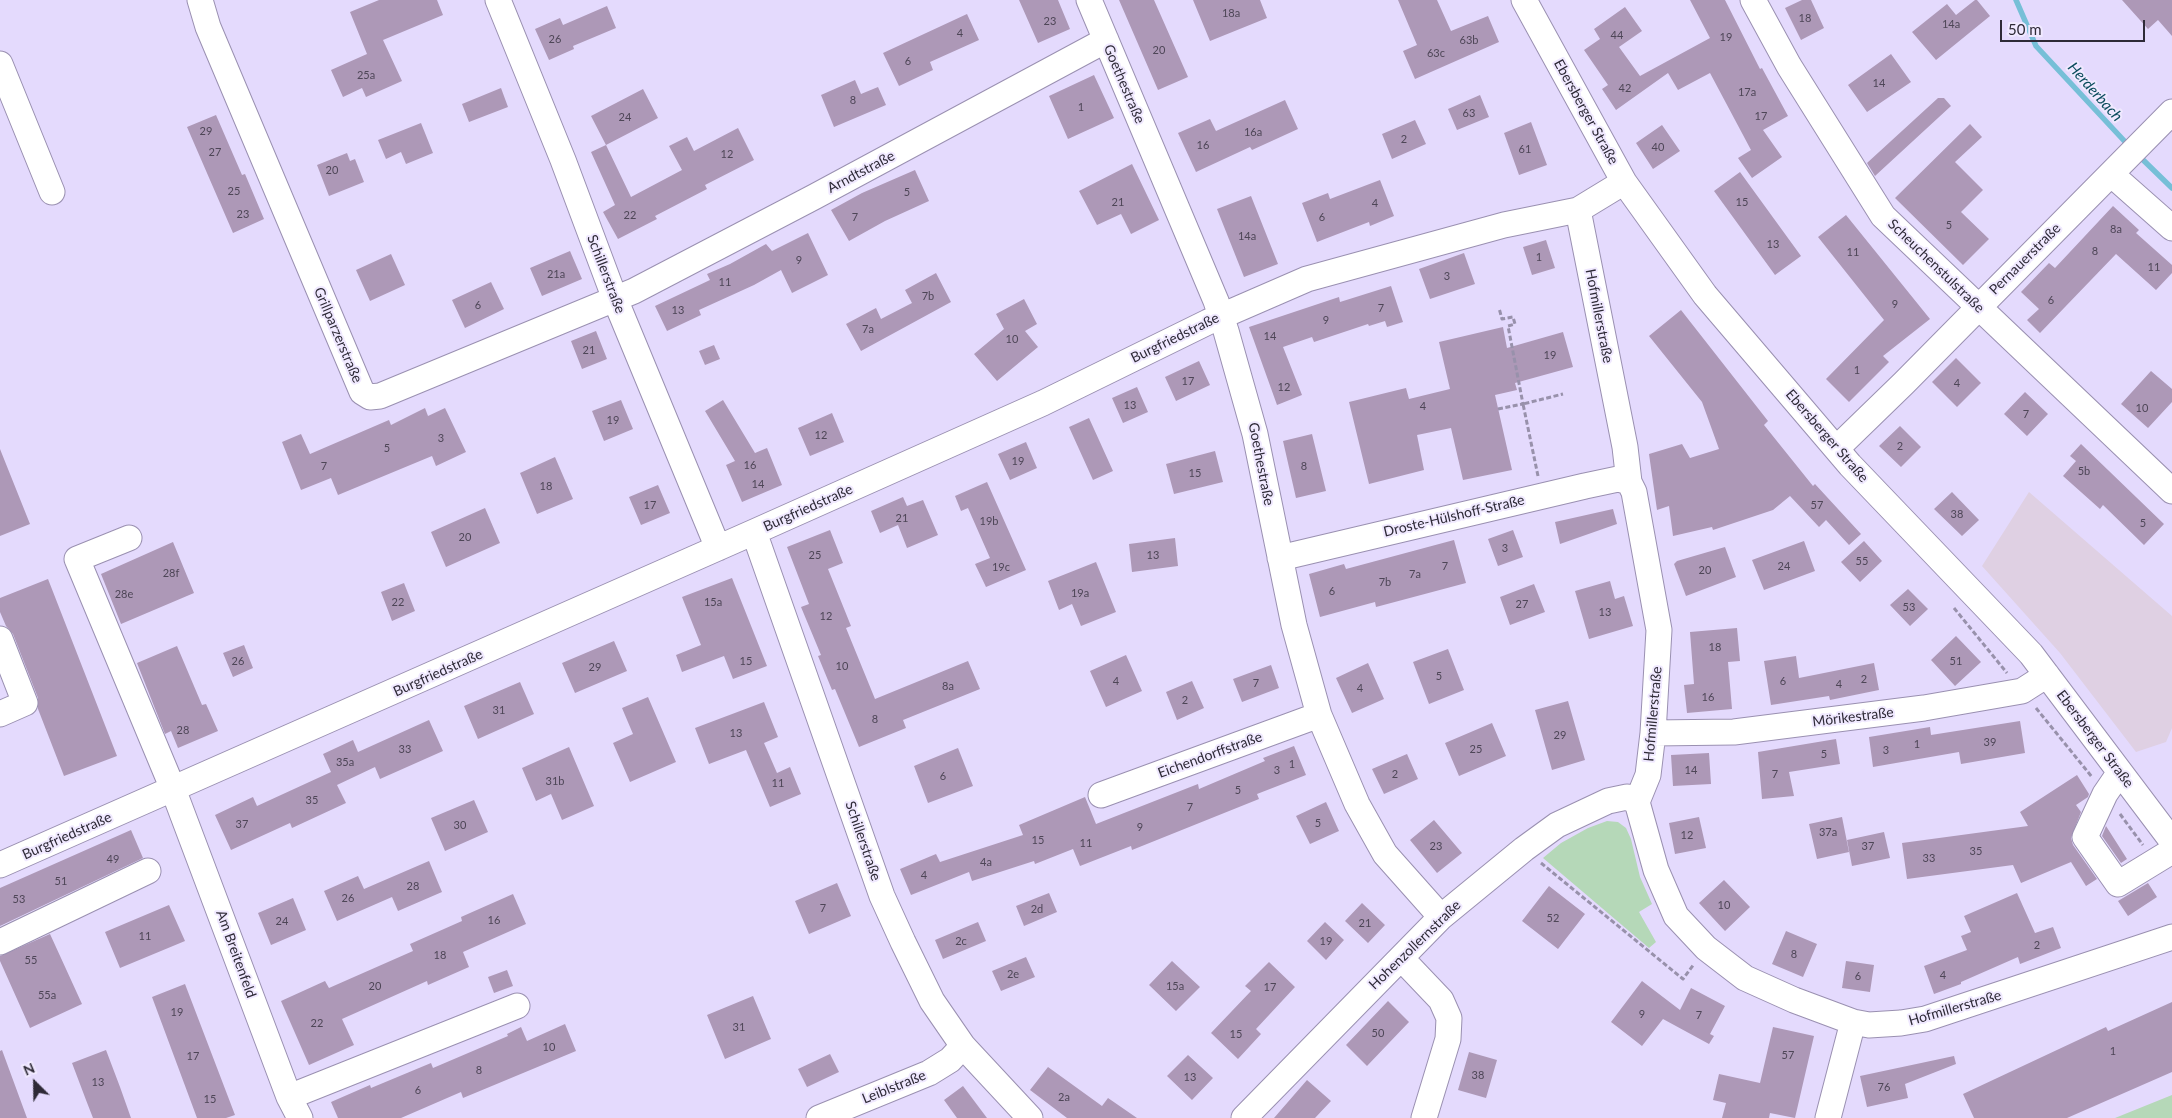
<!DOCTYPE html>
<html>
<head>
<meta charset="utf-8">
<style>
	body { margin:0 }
	#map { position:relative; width:2172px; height:1118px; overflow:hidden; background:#e4dafd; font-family:Lato,sans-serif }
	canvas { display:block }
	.north { position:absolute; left:10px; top:1058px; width:50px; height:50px; -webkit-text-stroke:4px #f0e9ff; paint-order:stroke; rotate:337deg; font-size:14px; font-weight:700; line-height:20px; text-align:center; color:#2e2a37 }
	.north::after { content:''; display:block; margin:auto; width:18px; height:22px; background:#2e2a37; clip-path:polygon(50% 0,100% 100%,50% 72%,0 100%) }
	.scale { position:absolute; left:2000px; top:20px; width:145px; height:22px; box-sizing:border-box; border:2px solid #2e2a37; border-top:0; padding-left:6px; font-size:15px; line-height:18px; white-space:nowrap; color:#2e2a37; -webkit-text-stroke:4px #f0e9ff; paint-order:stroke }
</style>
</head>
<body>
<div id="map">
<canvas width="2172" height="1118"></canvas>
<div class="north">N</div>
<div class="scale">50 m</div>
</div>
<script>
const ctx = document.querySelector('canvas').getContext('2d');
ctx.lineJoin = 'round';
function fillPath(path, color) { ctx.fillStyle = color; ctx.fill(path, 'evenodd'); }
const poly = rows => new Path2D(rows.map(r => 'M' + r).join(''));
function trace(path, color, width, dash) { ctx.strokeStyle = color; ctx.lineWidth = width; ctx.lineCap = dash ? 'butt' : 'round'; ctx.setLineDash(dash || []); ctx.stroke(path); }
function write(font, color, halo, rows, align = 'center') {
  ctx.font = font + ' Lato,sans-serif'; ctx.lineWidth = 4; ctx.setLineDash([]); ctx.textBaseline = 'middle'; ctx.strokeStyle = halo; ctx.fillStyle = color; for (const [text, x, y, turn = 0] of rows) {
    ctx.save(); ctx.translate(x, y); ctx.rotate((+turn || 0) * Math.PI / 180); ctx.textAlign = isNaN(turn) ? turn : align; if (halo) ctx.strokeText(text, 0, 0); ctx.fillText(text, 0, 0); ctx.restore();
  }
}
const commercial = poly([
	[2029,492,2172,616,2172,728,2166,742,2136,752,2060,653,1982,566]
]);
const green = poly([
	[1607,821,1618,822,1626,828,1631,839,1640,877,1652,904,1639,912,1656,942,1649,948,1543,858,1561,843,1588,828],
	[2172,1095,2172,1118,2115,1118]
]);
const stream = poly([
	[2016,0,2036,46,2129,146],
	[2138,155,2172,188]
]);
const building = poly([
	[379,0,437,0,443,15,383,40,402,81,366,97,362,88,343,97,331,70,367,54,350,12],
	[1019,0,1058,0,1070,29,1038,43],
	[1119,0,1154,0,1188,77,1158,90],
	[1193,0,1260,0,1267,18,1210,41],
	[1398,0,1437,0,1451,31,1488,16,1499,42,1415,79,1403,51,1417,45],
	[1690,0,1725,0,1760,69,1762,68,1788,116,1763,130,1782,157,1752,178,1738,158,1751,150,1710,73,1678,90,1668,73,1616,110,1602,89,1608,85,1584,50,1600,39,1594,29,1625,7,1642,31,1619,47,1640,76,1710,38],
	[1802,0,1811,0,1824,28,1801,40,1785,8],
	[1975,0,1977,0,1990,16,1936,60,1912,32,1947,4,1956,15],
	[2122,0,2172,0,2172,36,2158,20,2148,29],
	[607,6,616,28,573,46,574,49,549,60,535,29,560,18,563,25],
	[967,14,979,40,930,62,933,70,899,86,883,53],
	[1891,54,1911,82,1867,112,1848,85],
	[1094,75,1114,118,1068,139,1049,96],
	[855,80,861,94,878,87,886,105,834,127,821,95],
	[501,88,508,107,469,122,462,104],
	[643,89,658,118,606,145,591,116],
	[1480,95,1489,117,1457,130,1448,109],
	[1938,98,1944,98,1951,106,1875,176,1867,163],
	[1285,100,1298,129,1252,150,1250,147,1196,172,1178,133,1210,119,1216,131],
	[216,115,242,175,245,174,264,219,233,233,187,127],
	[1415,120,1426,144,1392,159,1382,134],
	[1531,122,1547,165,1519,175,1504,133],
	[421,123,433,153,406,164,401,152,386,159,378,140],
	[1970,124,1982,137,1955,162,1983,190,1961,212,1989,239,1963,265,1895,198],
	[1662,125,1680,151,1653,169,1636,143],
	[738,128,754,160,705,185,707,189,655,216,657,219,618,239,603,212,615,205,591,152,606,145,631,197,682,170,669,146,687,137,694,151],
	[347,153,350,161,355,159,364,182,329,196,317,165],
	[1132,164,1159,220,1131,234,1121,214,1097,225,1079,191],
	[915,170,929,201,885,221,849,241,831,210,862,193],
	[1740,172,1801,256,1775,275,1714,191],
	[1380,180,1394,216,1370,226,1369,222,1317,242,1302,203,1328,193,1330,199],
	[1251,196,1278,264,1244,277,1217,209],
	[2113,206,2139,230,2136,233,2172,265,2172,273,2156,290,2116,254,2040,333,2027,320,2039,309,2021,292,2049,263,2055,268],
	[1846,215,1930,319,1883,356,1889,362,1849,402,1826,379,1884,320,1818,237],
	[808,233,828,275,792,293,781,270,754,285,699,310,701,315,667,331,655,306,710,280,707,274,730,264,766,244,772,251],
	[1546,240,1555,268,1532,275,1523,247],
	[570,251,582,279,542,296,530,268],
	[1464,253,1475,284,1430,299,1419,269],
	[391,254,405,285,370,301,356,270],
	[936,273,951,302,861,351,846,324,876,308,881,319,912,303,905,290],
	[491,282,504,309,465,328,452,300],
	[1391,286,1403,322,1387,327,1385,321,1369,326,1368,324,1314,342,1312,337,1283,347,1302,395,1277,405,1249,327,1339,297,1340,302],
	[1024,299,1037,324,1025,331,1038,347,997,381,974,354,1004,329,996,314],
	[1681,310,1768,421,1764,425,1813,486,1815,484,1861,534,1849,545,1826,520,1819,527,1790,496,1773,510,1713,530,1712,527,1673,536,1669,506,1657,510,1649,454,1682,444,1690,458,1719,449,1702,402,1649,336],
	[1503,327,1507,348,1563,332,1573,367,1515,383,1517,390,1495,395,1512,470,1463,480,1451,428,1417,435,1424,470,1369,484,1349,402,1406,388,1409,399,1450,389,1439,342],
	[596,331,607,359,582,369,571,341],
	[714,345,720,359,705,365,699,351],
	[1956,358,1981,383,1957,407,1932,382],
	[1199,361,1210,385,1176,401,1165,377],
	[2151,371,2172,389,2172,402,2148,428,2121,404],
	[1137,387,1148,412,1123,423,1112,398],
	[2025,392,2048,414,2027,436,2004,414],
	[621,400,633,429,604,441,592,411],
	[723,400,755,453,767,448,782,485,742,502,726,465,735,461,705,411],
	[425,408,428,416,445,408,466,452,436,466,432,456,338,495,331,478,301,490,282,442,301,434,310,454,389,420,391,425],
	[832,413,844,442,810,456,798,428],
	[1089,418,1113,471,1093,480,1069,427],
	[1900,426,1921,447,1901,467,1879,446],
	[1312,434,1326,491,1296,498,1283,441],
	[1026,442,1037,468,1010,480,998,454],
	[2081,444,2164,524,2144,545,2103,505,2100,509,2063,476,2076,461,2070,456],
	[0,449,30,524,0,536],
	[1215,451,1223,482,1174,494,1166,464],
	[555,457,573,499,537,514,520,473],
	[987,482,1026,570,986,587,975,564,990,558,968,508,961,511,955,496],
	[658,485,670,513,641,525,629,497],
	[1952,492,1979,520,1962,536,1934,509],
	[903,497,907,506,923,500,938,535,907,548,898,525,880,533,871,511],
	[485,508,500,543,446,567,431,532],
	[1613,509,1617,524,1560,544,1555,522],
	[830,530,843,563,828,569,851,626,846,628,875,699,968,661,980,689,903,720,906,728,859,747,835,689,832,690,818,656,821,655,801,607,809,604,787,547],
	[1513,530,1523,557,1498,566,1488,539],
	[1175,538,1178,566,1132,572,1129,544],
	[1454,540,1466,583,1376,607,1375,602,1320,617,1309,574,1344,564,1346,569],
	[1804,541,1815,571,1764,590,1752,560],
	[1864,541,1882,561,1860,582,1841,562],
	[173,542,194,593,121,624,101,574],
	[1725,547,1736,577,1686,596,1674,564,1677,561],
	[1096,562,1116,612,1081,626,1072,604,1059,610,1048,581],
	[732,578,767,666,733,679,724,656,682,672,676,655,701,645,682,597],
	[48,579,117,756,64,776,38,709,38,698,13,634,6,626,0,612,0,598],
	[1610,581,1615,599,1624,596,1633,626,1589,639,1575,591],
	[404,583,415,611,392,621,381,592],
	[1534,584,1545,612,1510,625,1500,597],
	[1908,589,1928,609,1910,626,1890,605],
	[1737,628,1740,661,1728,662,1732,709,1687,713,1684,685,1694,684,1690,632],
	[1956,636,1981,662,1955,686,1931,660],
	[614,641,627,671,575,693,562,663],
	[244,645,253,668,233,677,223,653],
	[177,646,202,705,206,704,218,731,178,748,171,731,165,734,137,663],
	[1448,649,1464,690,1429,704,1413,662],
	[1126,655,1142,691,1106,707,1090,671],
	[1796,656,1799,678,1874,663,1879,690,1830,700,1829,696,1771,705,1764,661],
	[1368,663,1384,699,1352,713,1336,678],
	[1271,665,1279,688,1242,702,1233,679],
	[1192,681,1204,708,1177,720,1166,692],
	[520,682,534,714,478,739,464,706],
	[648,697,676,762,630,782,613,743,633,734,622,708],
	[1568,701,1585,760,1552,770,1535,710],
	[764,702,778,737,764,743,777,773,790,767,801,794,770,807,746,750,709,764,695,728],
	[429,720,443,751,380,779,375,767,337,785,336,783,346,803,292,828,290,823,231,850,215,815,253,797,257,806,331,772,323,754,353,740,358,752],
	[2020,721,2025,753,1961,764,1959,752,1873,767,1869,737,1930,727,1931,735],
	[1492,723,1506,756,1459,776,1445,743],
	[1836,739,1840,764,1789,772,1794,796,1762,799,1758,752],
	[1294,746,1306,775,1257,794,1259,799,1132,850,1131,846,1080,866,1073,849,1035,864,1034,861,972,881,969,872,911,895,900,869,936,854,940,862,1023,835,1019,825,1085,797,1096,824,1198,784,1199,789,1265,761,1263,758],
	[569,747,594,806,562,820,551,794,536,801,522,768],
	[958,748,973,786,928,803,914,766],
	[1709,753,1711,784,1673,786,1671,755],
	[1407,754,1418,779,1384,794,1372,769],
	[2077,775,2089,794,2088,797,2076,805,2081,812,2071,838,2073,845,2097,879,2086,886,2071,862,2021,883,2013,865,1907,879,1902,843,2028,826,2020,812],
	[474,800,488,832,445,851,431,818],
	[1326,802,1339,831,1310,844,1296,816],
	[1699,817,1706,848,1675,854,1669,823],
	[1842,817,1849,852,1817,859,1809,824],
	[1434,820,1462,853,1437,873,1410,840],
	[2106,826,2127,859,2121,863,2102,836],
	[131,830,143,858,0,926,0,888],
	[1884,832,1890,858,1852,866,1847,840],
	[429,861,442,892,398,911,392,897,337,921,324,891,358,876,364,889],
	[1724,880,1750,907,1725,931,1699,903],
	[837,883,851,916,809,934,795,901],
	[2148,883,2157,897,2128,916,2118,901],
	[1549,886,1585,914,1558,949,1522,921],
	[1049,893,1057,912,1024,926,1016,906],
	[2017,893,2035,933,2053,927,2061,948,2020,964,2018,957,1961,982,1961,984,1934,994,1924,966,1967,950,1961,936,1971,932,1964,916],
	[513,894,526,924,463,952,469,967,428,985,427,981,342,1019,354,1045,309,1065,281,1001,325,981,329,988,413,951,410,944,462,921,461,917],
	[293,898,306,930,271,945,258,913],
	[1362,903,1385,925,1368,943,1345,921],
	[169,905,185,941,120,968,105,932],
	[978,922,986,941,943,959,935,940],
	[1325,922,1344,940,1326,960,1307,941],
	[1786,931,1817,944,1803,977,1772,964],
	[50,934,82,1004,30,1028,0,961,0,956],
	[1026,957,1035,977,1001,991,992,971],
	[1172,961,1200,987,1176,1011,1149,985],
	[1846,961,1874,965,1870,992,1842,988],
	[1269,962,1295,987,1256,1029,1261,1034,1238,1059,1211,1033,1251,991,1245,986],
	[507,970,513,986,494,993,488,977],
	[1642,981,1680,1010,1691,988,1725,1006,1710,1034,1714,1036,1709,1044,1663,1019,1642,1046,1611,1022],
	[185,984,235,1115,226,1118,197,1118,152,997],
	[753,996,771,1039,725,1059,707,1015],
	[1388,1001,1409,1022,1367,1066,1346,1045],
	[2172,1002,2172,1072,2067,1118,1974,1118,1963,1094,2106,1027,2108,1031],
	[565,1024,576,1051,463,1098,461,1092,401,1118,338,1118,331,1102,370,1085,371,1088,431,1063,433,1068,508,1036,507,1034,521,1027,527,1041],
	[1773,1027,1814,1036,1795,1118,1770,1113,1769,1118,1722,1118,1726,1103,1713,1100,1719,1074,1760,1083],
	[2,1050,27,1118,0,1118,0,1051],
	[106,1050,120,1087,131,1118,93,1118,86,1100,72,1063],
	[1469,1052,1497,1060,1486,1098,1458,1090],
	[830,1054,839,1072,807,1087,798,1069],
	[1188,1055,1213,1078,1192,1100,1167,1076],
	[1954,1056,1956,1064,1905,1084,1908,1098,1867,1107,1860,1076],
	[1048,1067,1102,1106,1108,1098,1137,1118,1067,1118,1030,1090],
	[1307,1080,1331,1101,1315,1118,1274,1118],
	[963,1086,987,1118,957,1118,944,1100]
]);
const path = poly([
	[1498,409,1523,404,1508,326,1515,324,1513,317,1502,319,1499,308],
	[1538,476,1523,404,1563,394],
	[1954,608,2007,673],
	[2036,708,2092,777],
	[2120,814,2143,845],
	[1541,863,1683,979,1694,964]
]);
const minor = poly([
	[200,0,208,27,362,392,370,397,380,396,634,291,814,197,1106,40],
	[498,0,563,160,615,299,718,548],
	[1089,0,1216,301,1226,331,1255,434,1294,625,1319,715,1357,804,1385,854,1441,917],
	[1524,0,1624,182,1705,295,1850,465,2031,654,2172,841],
	[1753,0,1789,66,1883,216,2172,491],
	[0,64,52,192],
	[2111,174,2172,228],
	[1578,210,1625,447,1629,482,1634,492,1659,630,1653,733,1648,775,1637,802,1656,870,1676,916,1706,948,1745,978,1794,1000,1853,1022,1869,1025,1901,1023,1925,1019,2172,937],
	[1837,448,1904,383,2172,112],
	[754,532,882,896,903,942,932,1001,963,1046,1030,1118],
	[129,538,77,559,173,789,289,1097,300,1118],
	[1280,558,1585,486,1618,479,1629,482],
	[0,639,25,703,0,714],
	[1653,733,1734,732,1924,708,2022,691,2047,675],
	[2120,772,2105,794,2085,837,2118,884,2172,851],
	[1101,795,1319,715],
	[0,865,754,532,1043,403,1208,322,1307,279,1504,225,1578,210,1624,182],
	[0,942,148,871],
	[1401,958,1441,1000,1449,1018,1448,1039,1424,1118],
	[289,1097,517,1006],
	[819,1118,929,1073,950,1060,963,1046],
	[1244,1118,1441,917,1524,849,1557,825,1608,801,1627,797,1637,802],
	[1828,1118,1853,1022]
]);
const numberNames = [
	["18a",1231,13],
	["18",1805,18],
	["23",1050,21],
	["14a",1951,24],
	["4",960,33],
	["44",1617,35],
	["19",1726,37],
	["26",555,39],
	["63b",1469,40],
	["20",1159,50],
	["63c",1436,53],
	["6",908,61],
	["25a",366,75],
	["14",1879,83],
	["42",1625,88],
	["17a",1747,92],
	["8",853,100],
	["1",1081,107],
	["63",1469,113],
	["17",1761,116],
	["24",625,117],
	["29",206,131],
	["16a",1253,132],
	["2",1404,139],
	["16",1203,145],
	["40",1658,147],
	["61",1525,149],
	["27",215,152],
	["12",727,154],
	["20",332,170],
	["25",234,191],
	["5",907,192],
	["21",1118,202],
	["15",1742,202],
	["4",1375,203],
	["23",243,214],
	["22",630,215],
	["7",855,217],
	["6",1322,217],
	["5",1949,225],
	["8a",2116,229],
	["14a",1247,236],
	["13",1773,244],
	["8",2095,251],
	["11",1853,252],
	["1",1539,257],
	["9",799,260],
	["11",2154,267],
	["21a",556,274],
	["3",1447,276],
	["11",725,282],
	["7b",928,296],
	["6",2051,300],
	["9",1895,304],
	["6",478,305],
	["7",1381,308],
	["13",678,310],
	["9",1326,320],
	["7a",868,329],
	["14",1270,336],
	["10",1012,339],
	["21",589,350],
	["19",1550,355],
	["1",1857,370],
	["17",1188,381],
	["4",1957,383],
	["12",1284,387],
	["13",1130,405],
	["4",1423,406],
	["10",2142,408],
	["7",2026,414],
	["19",613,420],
	["12",821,435],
	["3",441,438],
	["2",1900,446],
	["5",387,448],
	["19",1018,461],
	["16",750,465],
	["7",324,466],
	["8",1304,466],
	["5b",2084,471],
	["15",1195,473],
	["14",758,484],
	["18",546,486],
	["17",650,505],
	["57",1817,505],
	["38",1957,514],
	["21",902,518],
	["19b",989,521],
	["5",2143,523],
	["20",465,537],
	["3",1505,548],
	["25",815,555],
	["13",1153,555],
	["55",1862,561],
	["7",1445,566],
	["24",1784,566],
	["19c",1001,567],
	["20",1705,570],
	["28f",171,573],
	["7a",1415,574],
	["7b",1385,582],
	["6",1332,591],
	["19a",1080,593],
	["28e",124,594],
	["22",398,602],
	["15a",713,602],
	["27",1522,604],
	["53",1909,607],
	["13",1605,612],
	["12",826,616],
	["18",1715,647],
	["26",238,661],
	["15",746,661],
	["51",1956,661],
	["10",842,666],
	["29",595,667],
	["5",1439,676],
	["2",1864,679],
	["4",1116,681],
	["6",1783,681],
	["7",1256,683],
	["4",1839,684],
	["8a",948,686],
	["4",1360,688],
	["16",1708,697],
	["2",1185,700],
	["31",499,710],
	["8",875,719],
	["28",183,730],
	["13",736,733],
	["29",1560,735],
	["39",1990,742],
	["1",1917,744],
	["33",405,749],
	["25",1476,749],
	["3",1886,750],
	["5",1824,754],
	["35a",345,762],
	["1",1292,764],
	["3",1277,770],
	["14",1691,770],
	["2",1395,774],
	["7",1775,774],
	["6",943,776],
	["31b",555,781],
	["11",778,783],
	["5",1238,790],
	["35",312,800],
	["7",1190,807],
	["5",1318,823],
	["37",242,824],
	["30",460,825],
	["9",1140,827],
	["37a",1828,832],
	["12",1687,835],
	["15",1038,840],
	["11",1086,843],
	["23",1436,846],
	["37",1868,846],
	["35",1976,851],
	["33",1929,858],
	["49",113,859],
	["4a",986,862],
	["4",924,875],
	["51",61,881],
	["28",413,886],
	["26",348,898],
	["53",19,899],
	["10",1724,905],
	["7",823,908],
	["2d",1037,909],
	["52",1553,918],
	["16",494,920],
	["24",282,921],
	["21",1365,923],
	["11",145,936],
	["2c",961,941],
	["19",1326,941],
	["2",2037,945],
	["8",1794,954],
	["18",440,955],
	["55",31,960],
	["2e",1013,974],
	["4",1943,975],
	["6",1858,976],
	["20",375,986],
	["15a",1175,986],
	["17",1270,987],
	["55a",47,995],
	["19",177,1012],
	["9",1642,1014],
	["7",1699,1015],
	["22",317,1023],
	["31",739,1027],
	["50",1378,1033],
	["15",1236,1034],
	["10",549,1047],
	["1",2113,1051],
	["57",1788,1055],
	["17",193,1056],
	["8",479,1070],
	["38",1478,1075],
	["13",1190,1077],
	["13",98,1082],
	["76",1884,1087],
	["6",418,1090],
	["2a",1064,1097],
	["15",210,1099]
];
const streetNames = [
	["Goethestraße",1124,84,67],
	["Ebersberger Straße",1586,112,61],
	["Arndtstraße",861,172,-28],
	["Pernauerstraße",2025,259,-45],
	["Scheuchenstulstraße",1936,266,44],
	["Schillerstraße",606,274,69],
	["Hofmillerstraße",1599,316,79],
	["Grillparzerstraße",338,335,67],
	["Burgfriedstraße",1175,338,-26],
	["Ebersberger Straße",1827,436,49],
	["Goethestraße",1261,464,79],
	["Burgfriedstraße",808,508,-24],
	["Droste-Hülshoff-Straße",1454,516,-13],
	["Burgfriedstraße",438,673,-24],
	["Hofmillerstraße",1653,714,-85],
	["Mörikestraße",1853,717,-7],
	["Ebersberger Straße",2095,739,53],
	["Eichendorffstraße",1210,755,-20],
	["Burgfriedstraße",67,836,-24],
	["Schillerstraße",863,841,71],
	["Hohenzollernstraße",1415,945,-44],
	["Am Breitenfeld",236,954,70],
	["Hofmillerstraße",1955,1008,-16],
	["Leiblstraße",894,1087,-22]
];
const waterNames = [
	["Herderbach",2095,92,48]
];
fillPath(commercial, '#dfd0e3');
fillPath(green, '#b5d8b8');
trace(stream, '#76bfd7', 5.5);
fillPath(building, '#ad98b7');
trace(minor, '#9a90b1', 27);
trace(path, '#9891ab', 3, [5, 2.5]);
trace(minor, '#fff', 25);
write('11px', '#4e4657', null, numberNames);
write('14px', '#2e2a37', '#f0e9ff', streetNames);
write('italic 15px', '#0b4c5d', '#f0e9ff', waterNames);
</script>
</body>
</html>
